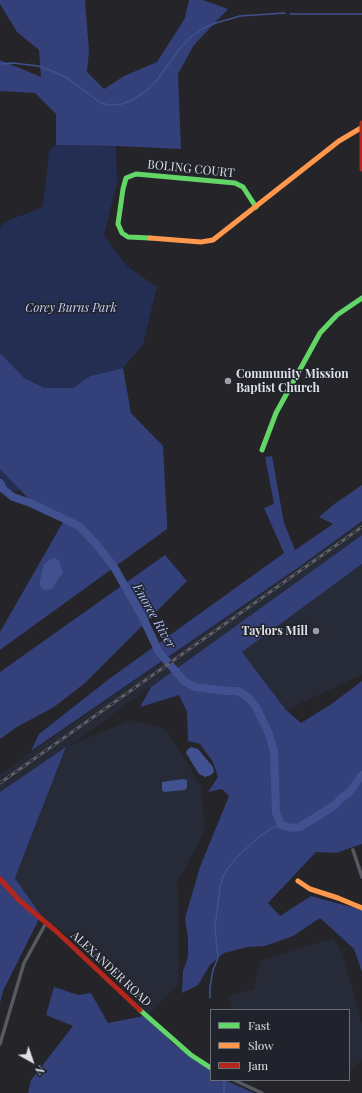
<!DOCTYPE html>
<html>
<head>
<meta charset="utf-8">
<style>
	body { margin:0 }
	#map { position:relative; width:362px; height:1093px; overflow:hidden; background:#242429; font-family:"Playfair Display",serif }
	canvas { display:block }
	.legend { position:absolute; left:210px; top:1009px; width:140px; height:72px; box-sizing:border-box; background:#21232c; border:1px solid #6d6f76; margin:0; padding:5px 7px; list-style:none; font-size:12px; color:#dfe0e6 }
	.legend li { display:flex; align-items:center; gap:8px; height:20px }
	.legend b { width:20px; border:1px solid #6d6f76 }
	.north { position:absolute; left:12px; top:1041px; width:40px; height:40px; -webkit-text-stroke:3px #21232c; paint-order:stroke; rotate:140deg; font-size:11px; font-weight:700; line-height:16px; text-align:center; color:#dfe0e6 }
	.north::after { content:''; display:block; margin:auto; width:14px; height:18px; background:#dfe0e6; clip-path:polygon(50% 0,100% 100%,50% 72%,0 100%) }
</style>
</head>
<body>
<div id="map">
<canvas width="362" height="1093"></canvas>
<ul class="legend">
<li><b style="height:5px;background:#63d668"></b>Fast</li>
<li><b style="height:5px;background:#ff974d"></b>Slow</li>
<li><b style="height:5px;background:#b3261e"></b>Jam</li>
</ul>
<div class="north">N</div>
</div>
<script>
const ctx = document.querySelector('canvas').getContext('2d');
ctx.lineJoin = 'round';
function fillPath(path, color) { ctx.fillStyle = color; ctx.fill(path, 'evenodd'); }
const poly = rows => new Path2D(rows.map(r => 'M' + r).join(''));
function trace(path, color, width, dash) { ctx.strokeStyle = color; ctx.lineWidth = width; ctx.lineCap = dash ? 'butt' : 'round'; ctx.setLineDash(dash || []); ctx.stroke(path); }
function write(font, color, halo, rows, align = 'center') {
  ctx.font = font + ' "Playfair Display",serif'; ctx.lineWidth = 3; ctx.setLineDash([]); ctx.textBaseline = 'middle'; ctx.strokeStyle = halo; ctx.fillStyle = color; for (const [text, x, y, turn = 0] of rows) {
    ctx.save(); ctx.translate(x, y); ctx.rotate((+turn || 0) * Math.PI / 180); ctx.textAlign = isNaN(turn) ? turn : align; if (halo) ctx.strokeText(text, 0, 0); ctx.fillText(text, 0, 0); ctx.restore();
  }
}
const built = poly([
	[362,521,362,535,69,746,130,720,166,729,201,786,205,831,178,881,179,983,149,1015,105,964,41,915,15,878,66,748,0,792,0,774,299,567],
	[362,564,362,675,286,710,242,652],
	[333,938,342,953,362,1023,362,1060,349,1072,349,1010,232,1010,228,996,254,989,260,961]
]);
const green = poly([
	[56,145,116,146,117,184,104,235,127,266,157,287,143,345,123,368,90,376,73,388,53,514,46,511,33,495,25,488,15,492,4,488,0,484,0,227,6,221,36,210,43,206,49,151]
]);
const forest = poly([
	[0,0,85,0,89,51,87,72,104,89,124,76,157,62,185,18,189,0,203,0,228,9,194,45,178,74,181,149,116,146,56,145,56,114,35,93,0,91,0,60,41,77,39,50,17,32,0,4],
	[0,353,24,378,44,388,73,388,90,376,123,368,131,413,163,446,167,522,167,529,0,650,0,632,63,522,27,497,0,469],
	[272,456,284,523,295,550,333,524,319,517,333,505,362,485,362,521,299,567,31,751,39,734,109,679,284,553,264,508,274,504,265,457],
	[362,535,362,564,242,652,286,710,301,723,330,705,362,681,362,844,336,853,316,852,268,903,280,916,311,896,362,910,362,972,354,949,320,918,293,936,265,946,248,947,224,953,210,965,198,985,182,993,183,971,188,957,188,938,185,918,200,867,229,796,222,789,208,792,218,777,213,762,200,744,188,741,187,712,179,695,140,707,151,687],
	[165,555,187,581,85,683,54,707,17,727,0,739,0,672],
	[66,747,15,878,41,915,3,991,0,1003,0,792],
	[54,987,78,995,91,993,108,1023,149,1015,172,1043,211,1070,211,1080,225,1080,254,1093,28,1093,31,1080,73,1026,46,1015]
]);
const water = poly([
	[55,558,59,561,63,572,52,589,47,590,43,589,40,586,40,581,44,564,51,559],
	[191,747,198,749,213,767,214,772,211,775,205,777,199,774,186,753,187,750],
	[183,779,187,780,187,787,185,790,164,792,162,790,162,782]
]);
const stream = poly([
	[290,14,362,14],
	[0,64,13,63,38,66,57,73,67,78,101,103,109,105,122,104,130,101,142,94,154,84,182,46,192,36,204,28,216,23,240,16,285,13],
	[210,998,210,987,213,970,218,958,215,927,220,887,223,876,226,871,236,858,259,837,271,828,281,825],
	[224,1081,224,1093]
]);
const river = poly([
	[0,483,3,489,13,497,28,502,73,523,80,527,97,545,114,567,142,616,159,652,185,682,195,687,227,691,238,691,249,698,257,709,269,734,274,752,276,813,281,825,292,828,300,827,335,805,341,798,348,794,362,775]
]);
const street = poly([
	[353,850,362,877],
	[0,1044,24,963,46,923],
	[234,1080,262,1093]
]);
const fast = poly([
	[150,238,128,237,122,233,118,224,123,189,126,178,136,174,235,183,243,187,256,207],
	[262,450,276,413,320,333,337,315,362,298],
	[140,1010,191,1055,211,1068]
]);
const slow = poly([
	[150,238,201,242,213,240,339,141,361,128],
	[298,881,310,889,338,898,362,908]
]);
const jam = poly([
	[362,123,362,169],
	[0,879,20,901,56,931,140,1010]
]);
const rail = poly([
	[0,783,362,527]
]);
const markers = [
	[228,381,4,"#9e9ea4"],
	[316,631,4,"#9e9ea4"]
];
const streetNames = [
	["BOLING COURT",191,169,6],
	["ALEXANDER ROAD",111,969,43]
];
const parkNames = [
	["Corey Burns Park",71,308]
];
const poiNames = [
	["Community Mission",236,374],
	["Baptist Church",236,388],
	["Taylors Mill",308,631,"right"]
];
const waterNames = [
	["Enoree River",154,616,60]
];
fillPath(built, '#272a37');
fillPath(green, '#242d52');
fillPath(forest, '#334079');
fillPath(water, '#41518f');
trace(stream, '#41518f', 1.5);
trace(river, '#41518f', 8);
trace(street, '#565962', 3.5);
trace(fast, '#63d668', 5);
trace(slow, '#ff974d', 5);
trace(jam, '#b3261e', 5);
trace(rail, '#606168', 3);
trace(rail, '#21232c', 1.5, [4.5]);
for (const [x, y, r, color] of markers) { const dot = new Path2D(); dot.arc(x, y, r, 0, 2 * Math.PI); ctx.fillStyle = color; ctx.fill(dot); trace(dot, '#21232c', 1.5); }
write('12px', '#dfe0e6', '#21232c', streetNames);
write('italic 12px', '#c4d0f8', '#21232c', parkNames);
write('bold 12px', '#dfe0e6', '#21232c', poiNames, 'left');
write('italic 13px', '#afc1fb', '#21232c', waterNames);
</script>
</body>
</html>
